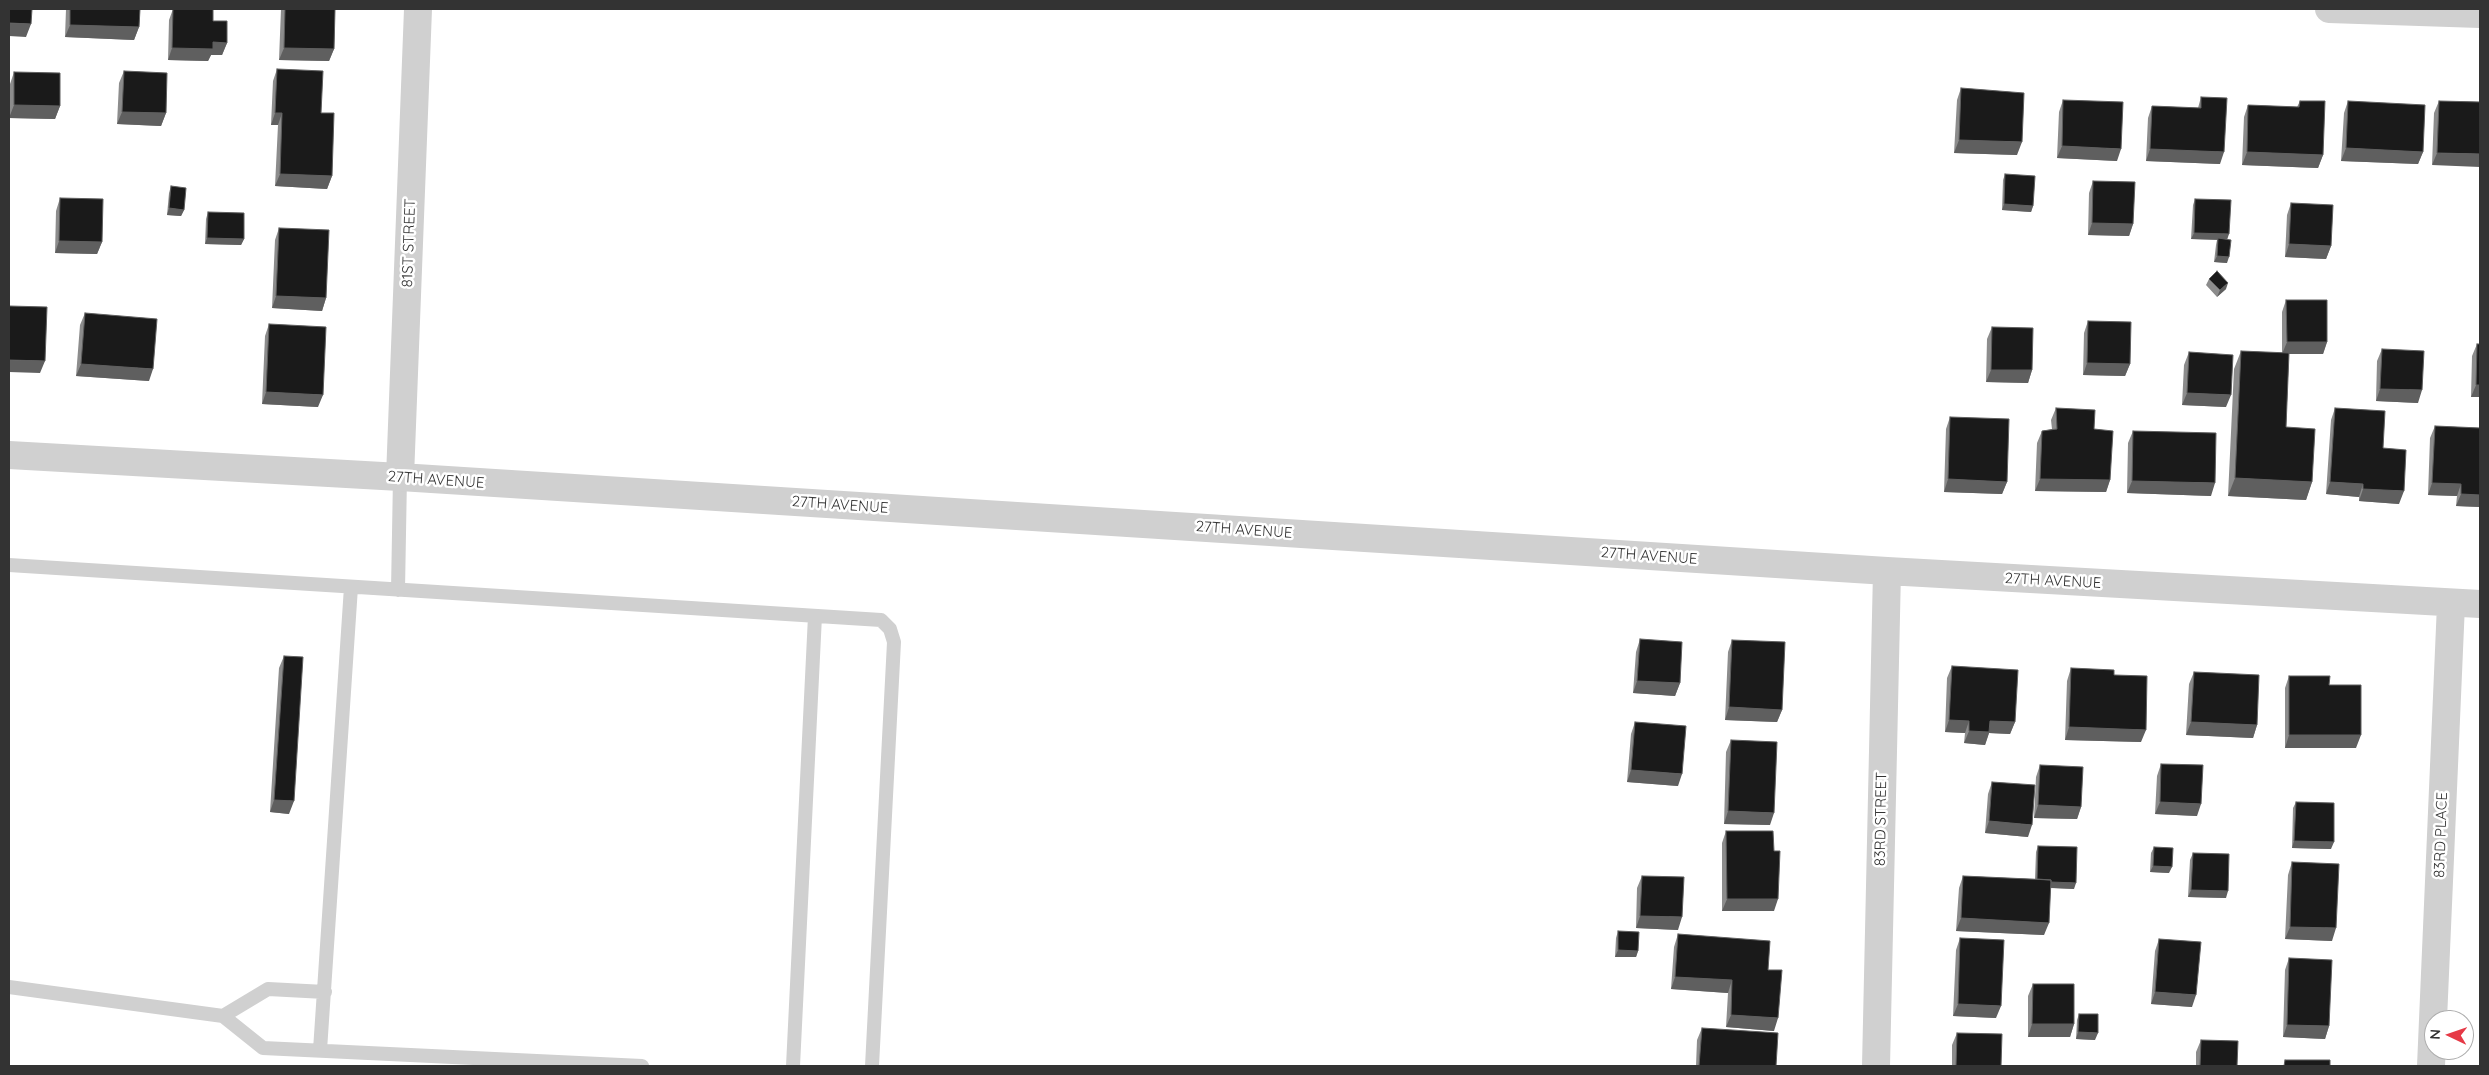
<!DOCTYPE html>
<html>
<head>
<meta charset="utf-8">
<style>
	body { margin:0 }
	#map { position:relative; width:2489px; height:1075px; overflow:hidden; background:#fff; font-family:Quicksand,sans-serif }
	canvas { display:block }
	.frame { position:absolute; inset:0; border:10px solid #333; pointer-events:none }
	.north { position:absolute; left:2424px; top:1010px; width:50px; height:50px; box-sizing:border-box; background:#fff; border:1px solid #adadad; border-radius:50%; rotate:273deg; font-size:14px; font-weight:700; line-height:20px; text-align:center; color:#333 }
	.north::after { content:''; display:block; margin:auto; width:18px; height:22px; background:#e63946; clip-path:polygon(50% 0,100% 100%,50% 72%,0 100%) }
</style>
</head>
<body>
<div id="map">
<canvas width="2489" height="1075"></canvas>
<div class="frame"></div>
<div class="north">N</div>
</div>
<script>
const ctx = document.querySelector('canvas').getContext('2d');
ctx.lineJoin = 'round';
const poly = rows => new Path2D(rows.map(r => 'M' + r).join(''));
function trace(path, color, width, dash) { ctx.strokeStyle = color; ctx.lineWidth = width; ctx.lineCap = dash ? 'butt' : 'round'; ctx.setLineDash(dash || []); ctx.stroke(path); }
function fillPath(path, color) { ctx.fillStyle = color; ctx.fill(path, 'evenodd'); }
function write(font, color, halo, rows, align = 'center') {
  ctx.font = font + ' Quicksand,sans-serif'; ctx.lineWidth = 5; ctx.setLineDash([]); ctx.textBaseline = 'middle'; ctx.strokeStyle = halo; ctx.fillStyle = color; for (const [text, x, y, turn = 0] of rows) {
    ctx.save(); ctx.translate(x, y); ctx.rotate((+turn || 0) * Math.PI / 180); ctx.textAlign = isNaN(turn) ? turn : align; if (halo) ctx.strokeText(text, 0, 0); ctx.fillText(text, 0, 0); ctx.restore();
  }
}
const service = poly([
	[9,565,881,620,890,629,894,642,872,1066],
	[398,590,400,477],
	[9,987,223,1016,263,1048,642,1066],
	[223,1016,268,989,325,992],
	[320,1050,351,587],
	[793,1066,815,616]
]);
const minor = poly([
	[2329,9,2480,14],
	[9,455,400,477,1887,571,2480,604],
	[400,477,418,9],
	[1876,1066,1887,571],
	[2431,1066,2451,604]
]);
const wall = poly([
	[66,9,140,9,139,27,134,40,65,37],
	[173,9,213,21,227,43,222,55,211,55,208,61,168,60,169,20],
	[281,9,335,9,334,49,329,61,279,60],
	[277,69,321,113,332,176,327,189,275,186,278,125,271,125,273,81],
	[124,71,166,113,161,126,117,124,119,83],
	[14,72,60,106,55,119,9,118,10,84],
	[1961,88,2017,155,1954,153,1957,100],
	[2201,97,2220,164,2146,161,2148,118,2152,106,2198,108],
	[2063,100,2117,161,2057,158,2059,112],
	[2300,101,2323,155,2318,168,2242,165,2244,117,2248,105,2297,107],
	[2348,101,2423,152,2418,164,2341,161,2344,113],
	[2439,101,2480,102,2432,165,2434,113],
	[2005,174,2033,206,2031,212,2002,210,2003,180],
	[2093,181,2133,224,2129,236,2088,235,2089,193],
	[171,186,184,210,181,216,167,215,169,193],
	[60,198,102,242,97,254,55,253,56,211],
	[2195,199,2227,239,2227,263,2214,262,2216,245,2217,240,2191,239,2193,205],
	[2291,203,2331,246,2326,259,2285,257,2287,215],
	[208,212,244,239,241,245,205,244,206,219],
	[279,228,326,298,322,311,272,308,275,240],
	[2209,279,2226,289,2217,297,2206,285],
	[2286,300,2327,342,2323,354,2289,354,2286,427,2312,482,2306,500,2228,496,2234,369,2241,351,2282,353,2282,312],
	[85,313,149,381,76,376,80,325],
	[2088,321,2130,364,2125,376,2083,375,2084,333],
	[269,324,318,407,262,404,265,336],
	[1992,327,2032,370,2028,383,1986,382,1987,339],
	[2477,344,2480,397,2471,397,2472,356],
	[2382,349,2418,403,2376,401,2377,361],
	[2189,352,2226,407,2182,405,2184,365],
	[2056,408,2094,429,2110,480,2106,492,2035,491,2037,443,2042,431,2052,429,2051,420],
	[2335,408,2383,448,2399,504,2359,501,2359,497,2326,494,2331,420],
	[1950,417,2007,482,2002,494,1944,492,1946,429],
	[2435,426,2480,428,2480,507,2456,506,2457,496,2428,495,2430,438],
	[2133,431,2211,496,2127,493,2128,443],
	[1640,639,1680,683,1675,696,1633,693,1636,652],
	[1732,640,1782,710,1777,722,1725,720,1728,652],
	[284,656,289,814,270,812,279,668],
	[1952,666,2015,722,2010,734,1989,733,1985,745,1964,743,1965,733,1945,732,1947,678],
	[2071,668,2114,675,2141,742,2065,740,2067,681],
	[2194,672,2257,725,2253,738,2186,735,2189,684],
	[2289,676,2329,685,2356,748,2285,748,2285,688],
	[1635,722,1678,786,1627,782,1631,734],
	[1731,740,1770,825,1724,824,1726,752],
	[2161,764,2197,816,2155,814,2157,776],
	[2040,765,2081,807,2077,819,2034,818,2036,777],
	[1992,782,2028,837,1985,833,1988,794],
	[2296,802,2331,849,2292,848,2293,808],
	[1726,831,1774,851,1774,911,1722,911,1722,843],
	[2038,846,2074,889,2050,888,2044,935,1956,931,1959,888,1963,876,2035,879,2036,852],
	[2154,847,2169,873,2150,872,2151,853],
	[2193,853,2226,898,2188,897,2190,860],
	[2292,862,2332,941,2285,939,2288,875],
	[1642,876,1678,930,1636,928,1637,888],
	[1618,931,1638,951,1636,957,1615,957,1616,938],
	[1678,934,1768,970,1774,1031,1726,1027,1728,993,1671,989,1674,947],
	[1960,938,1996,1018,1953,1016,1956,950],
	[2159,939,2192,1007,2151,1004,2155,951],
	[2289,958,2329,1026,2325,1039,2283,1037,2285,970],
	[2033,984,2074,1024,2070,1037,2028,1037,2028,996],
	[2079,1014,2095,1040,2076,1039,2077,1020],
	[1702,1028,1776,1066,1696,1066,1697,1040],
	[1957,1033,2001,1066,1952,1066,1952,1045],
	[2201,1040,2237,1066,2196,1066,2196,1052]
]);
const shadedWall = poly([
	[9,23,31,24,26,37,9,36],
	[70,25,139,27,134,40,65,37],
	[213,42,227,43,222,55,211,55,208,61,168,60,172,48],
	[284,48,334,49,329,61,279,60],
	[14,105,60,106,55,119,9,118],
	[122,112,166,113,161,126,117,124],
	[275,113,282,113,278,125,271,125],
	[1959,140,2022,142,2017,155,1954,153],
	[2062,146,2121,149,2117,161,2057,158],
	[2346,148,2423,152,2418,164,2341,161],
	[2150,149,2224,152,2220,164,2146,161],
	[2247,152,2323,155,2318,168,2242,165],
	[2437,153,2480,154,2480,167,2432,165],
	[280,174,332,176,327,189,275,186],
	[2004,204,2033,206,2031,212,2002,210],
	[169,208,184,210,181,216,167,215],
	[2092,223,2133,224,2129,236,2088,235],
	[2194,233,2229,234,2227,240,2191,239],
	[207,238,244,239,241,245,205,244],
	[59,241,102,242,97,254,55,253],
	[2289,244,2331,246,2326,259,2285,257],
	[2217,256,2229,257,2227,263,2214,262],
	[2228,283,2226,289,2217,297,2220,290],
	[276,296,326,298,322,311,272,308],
	[2287,342,2327,342,2323,354,2282,354],
	[9,360,45,361,40,373,9,372],
	[2087,363,2130,364,2125,376,2083,375],
	[81,364,153,369,149,381,76,376],
	[1991,370,2032,370,2028,383,1986,382],
	[2476,385,2480,385,2480,397,2471,397],
	[2380,389,2422,390,2418,403,2376,401],
	[266,392,323,395,318,407,262,404],
	[2187,393,2231,395,2226,407,2182,405],
	[2235,478,2312,482,2306,500,2228,496],
	[1948,479,2007,482,2002,494,1944,492],
	[2040,479,2110,480,2106,492,2035,491],
	[2132,481,2215,483,2211,496,2127,493],
	[2330,482,2363,484,2359,497,2326,494],
	[2432,483,2461,484,2457,496,2428,495],
	[2363,489,2404,491,2399,504,2359,501],
	[2461,494,2480,495,2480,507,2456,506],
	[1637,681,1680,683,1675,696,1633,693],
	[1729,707,1782,710,1777,722,1725,720],
	[1949,720,1969,721,1965,733,1945,732],
	[1990,721,2015,722,2010,734,1989,733,1985,745,1964,743,1969,731],
	[2191,722,2257,725,2253,738,2186,735],
	[2069,727,2146,730,2141,742,2065,740],
	[2289,735,2361,735,2356,748,2285,748],
	[1631,770,1682,774,1678,786,1627,782],
	[274,800,294,801,289,814,270,812],
	[2160,802,2201,804,2197,816,2155,814],
	[2038,805,2081,807,2077,819,2034,818],
	[1728,811,1774,813,1770,825,1724,824],
	[1989,821,2032,825,2028,837,1985,833],
	[2294,841,2334,842,2331,849,2292,848],
	[2153,866,2172,867,2169,873,2150,872],
	[2037,881,2076,883,2074,889,2034,887],
	[2191,890,2228,891,2226,898,2188,897],
	[1727,899,1778,899,1774,911,1722,911],
	[1640,916,1682,917,1678,930,1636,928],
	[1961,918,2049,923,2044,935,1956,931],
	[2290,927,2336,928,2332,941,2285,939],
	[1618,950,1638,951,1636,957,1615,957],
	[1675,977,1732,980,1728,993,1671,989],
	[2155,992,2196,995,2192,1007,2151,1004],
	[1958,1004,2001,1006,1996,1018,1953,1016],
	[1731,1015,1778,1018,1774,1031,1726,1027],
	[2032,1024,2074,1024,2070,1037,2028,1037],
	[2287,1025,2329,1026,2325,1039,2283,1037],
	[2078,1032,2098,1033,2095,1040,2076,1039]
]);
const building = poly([
	[9,9,32,9,31,24,9,23,9,9],
	[70,9,140,9,139,27,70,25,70,9],
	[173,9,213,9,213,21,227,21,227,43,213,42,213,49,172,48,173,9],
	[285,9,335,9,334,49,284,48,285,9],
	[277,69,323,71,321,113,334,113,332,176,280,174,282,113,275,113,277,69],
	[124,71,167,73,166,113,122,112,124,71],
	[14,72,60,73,60,106,14,105,14,72],
	[1961,88,2024,93,2022,142,1959,140,1961,88],
	[2201,97,2227,98,2224,152,2150,149,2152,106,2201,108,2201,97],
	[2063,100,2123,102,2121,149,2062,146,2063,100],
	[2300,101,2325,101,2323,155,2247,152,2248,105,2299,107,2300,101],
	[2348,101,2425,105,2423,152,2346,148,2348,101],
	[2439,101,2480,102,2480,154,2437,153,2439,101],
	[2005,174,2035,176,2033,206,2004,204,2005,174],
	[2093,181,2135,182,2133,224,2092,223,2093,181],
	[171,186,186,188,184,210,169,208,171,186],
	[60,198,103,199,102,242,59,241,60,198],
	[2195,199,2231,200,2229,234,2194,233,2195,199],
	[2291,203,2333,205,2331,246,2289,244,2291,203],
	[208,212,244,213,244,239,207,238,208,212],
	[279,228,329,230,326,298,276,296,279,228],
	[2218,238,2231,240,2229,257,2217,256,2218,238],
	[2217,271,2228,283,2220,290,2209,279,2217,271],
	[2286,300,2327,300,2327,342,2287,342,2286,300],
	[9,306,47,307,45,361,9,360,9,306],
	[85,313,157,319,153,369,81,364,85,313],
	[2088,321,2131,322,2130,364,2087,363,2088,321],
	[269,324,326,327,323,395,266,392,269,324],
	[1992,327,2033,328,2032,370,1991,370,1992,327],
	[2477,344,2480,344,2480,385,2476,385,2477,344],
	[2382,349,2424,351,2422,390,2380,389,2382,349],
	[2241,351,2289,353,2286,427,2315,429,2312,482,2235,478,2241,351],
	[2189,352,2233,355,2231,395,2187,393,2189,352],
	[2056,408,2095,410,2094,429,2113,431,2110,480,2040,479,2042,431,2057,429,2056,408],
	[2335,408,2385,411,2383,448,2406,450,2404,491,2363,489,2363,484,2330,482,2335,408],
	[1950,417,2009,419,2007,482,1948,479,1950,417],
	[2435,426,2480,428,2480,495,2461,494,2461,484,2432,483,2435,426],
	[2133,431,2216,433,2215,483,2132,481,2133,431],
	[1640,639,1682,642,1680,683,1637,681,1640,639],
	[1732,640,1785,642,1782,710,1729,707,1732,640],
	[284,656,303,657,294,801,274,800,284,656],
	[1952,666,2018,670,2015,722,1990,721,1989,732,1969,731,1969,721,1949,720,1952,666],
	[2071,668,2114,670,2114,675,2147,676,2146,730,2069,727,2071,668],
	[2194,672,2259,675,2257,725,2191,722,2194,672],
	[2289,676,2330,676,2329,685,2361,685,2361,735,2289,735,2289,676],
	[1635,722,1686,726,1682,774,1631,770,1635,722],
	[1731,740,1777,742,1774,813,1728,811,1731,740],
	[2161,764,2203,765,2201,804,2160,802,2161,764],
	[2040,765,2083,767,2081,807,2038,805,2040,765],
	[1992,782,2035,785,2032,825,1989,821,1992,782],
	[2296,802,2334,803,2334,842,2294,841,2296,802],
	[1726,831,1773,831,1774,851,1780,851,1778,899,1727,899,1726,831],
	[2038,846,2077,847,2076,883,2051,882,2051,880,2037,879,2038,846],
	[2154,847,2173,848,2172,867,2153,866,2154,847],
	[2193,853,2229,854,2228,891,2191,890,2193,853],
	[2292,862,2339,864,2336,928,2290,927,2292,862],
	[1642,876,1684,877,1682,917,1640,916,1642,876],
	[1963,876,2051,880,2049,923,1961,918,1963,876],
	[1618,931,1639,932,1638,951,1618,950,1618,931],
	[1678,934,1770,941,1768,970,1782,970,1778,1018,1731,1015,1732,980,1675,977,1678,934],
	[1960,938,2004,940,2001,1006,1958,1004,1960,938],
	[2159,939,2201,942,2196,995,2155,992,2159,939],
	[2289,958,2332,960,2329,1026,2287,1025,2289,958],
	[2033,984,2074,984,2074,1024,2032,1024,2033,984],
	[2079,1014,2098,1014,2098,1033,2078,1032,2079,1014],
	[1702,1028,1778,1033,1776,1066,1699,1066,1702,1028],
	[1957,1033,2002,1034,2001,1066,1956,1066,1957,1033],
	[2201,1040,2238,1041,2237,1066,2200,1066,2201,1040],
	[2285,1060,2330,1060,2330,1066,2284,1066,2285,1060]
]);
const streetNames = [
	["81ST STREET",409,243,-88],
	["27TH AVENUE",436,480,4],
	["27TH AVENUE",840,505,4],
	["27TH AVENUE",1244,530,4],
	["27TH AVENUE",1649,556,4],
	["27TH AVENUE",2053,581,3],
	["83RD STREET",1881,819,-89],
	["83RD PLACE",2441,835,-88]
];
trace(service, '#d0d0d0', 14);
trace(minor, '#d0d0d0', 28);
fillPath(wall, '#8c8c8c');
fillPath(shadedWall, '#5f5f5f');
fillPath(building, '#1a1a1a');
trace(building, '#5f5f5f', 1);
write('15px', '#333', '#fff', streetNames);
</script>
</body>
</html>
